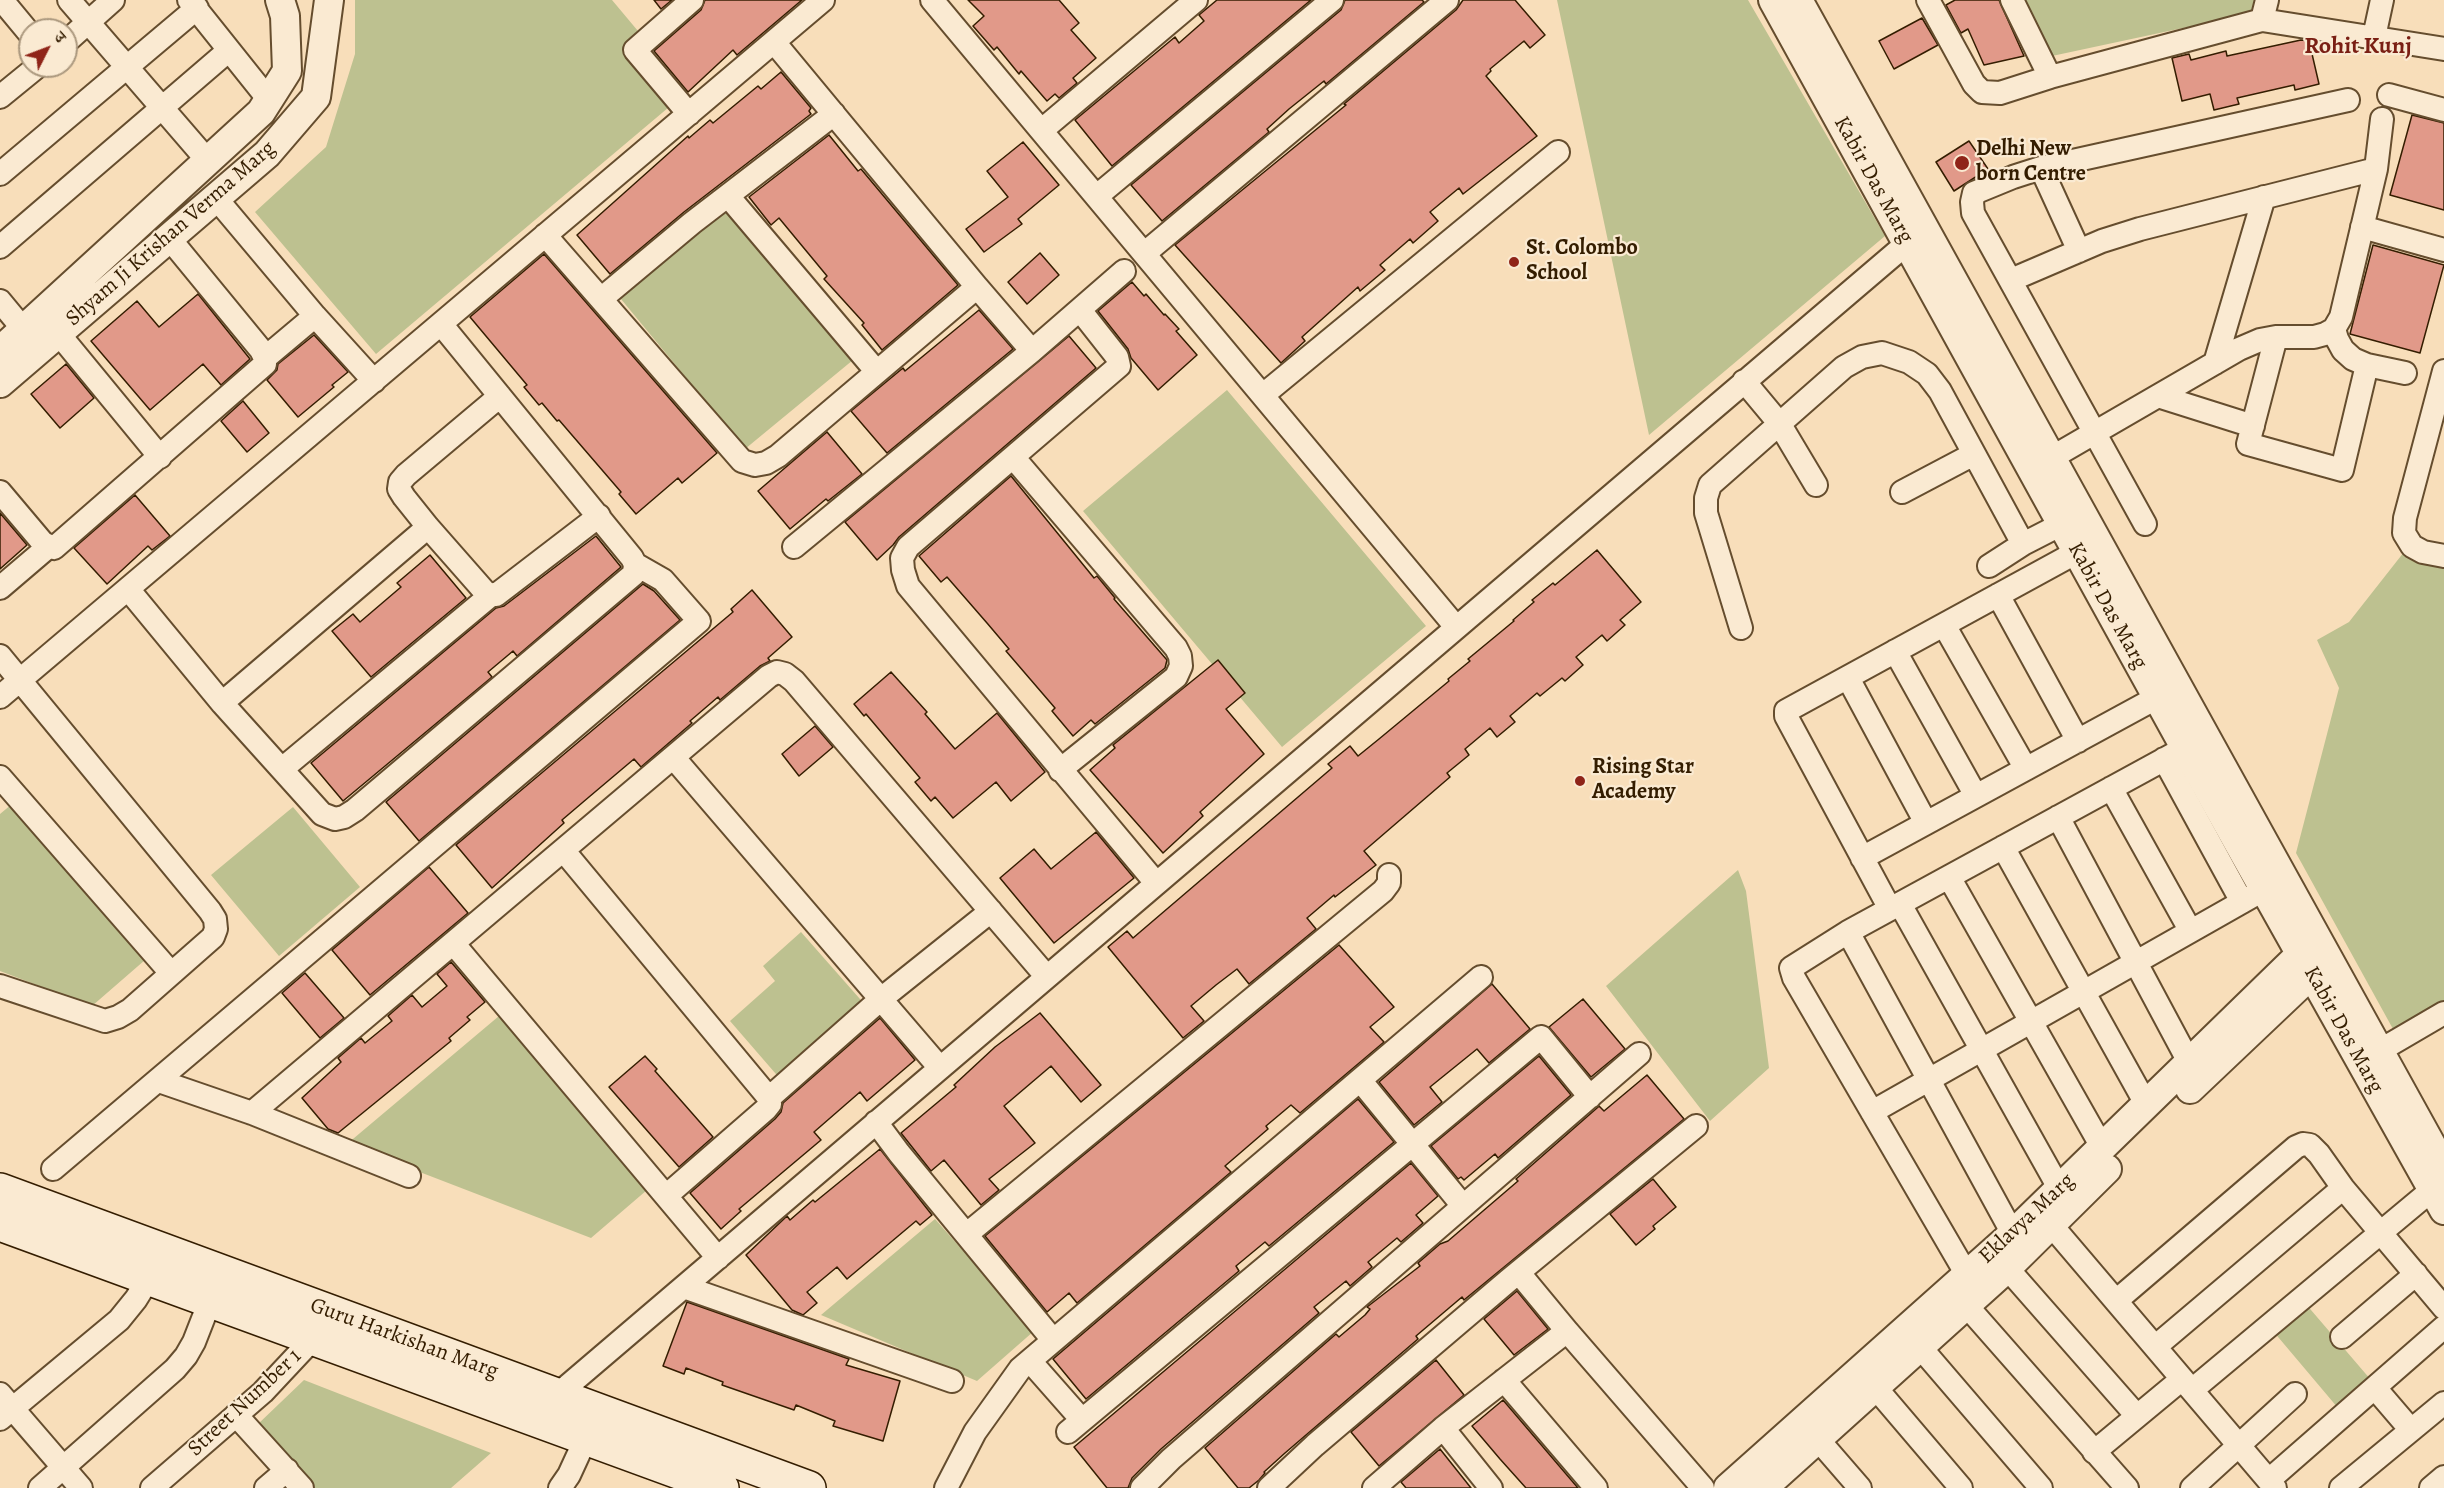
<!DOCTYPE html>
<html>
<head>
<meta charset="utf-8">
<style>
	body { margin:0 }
	#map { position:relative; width:2444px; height:1488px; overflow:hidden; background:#f8deba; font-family:Alegreya,"Noto Serif Devanagari",serif }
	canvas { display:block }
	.north { position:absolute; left:18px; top:18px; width:60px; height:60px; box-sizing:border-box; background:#faead2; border:2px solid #ab987e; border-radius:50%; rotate:48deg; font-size:16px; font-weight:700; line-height:24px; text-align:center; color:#341d00 }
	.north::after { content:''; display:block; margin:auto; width:21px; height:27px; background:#8f2418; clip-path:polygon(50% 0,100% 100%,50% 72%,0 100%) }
</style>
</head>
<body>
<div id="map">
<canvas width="2444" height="1488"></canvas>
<div class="north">उ</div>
</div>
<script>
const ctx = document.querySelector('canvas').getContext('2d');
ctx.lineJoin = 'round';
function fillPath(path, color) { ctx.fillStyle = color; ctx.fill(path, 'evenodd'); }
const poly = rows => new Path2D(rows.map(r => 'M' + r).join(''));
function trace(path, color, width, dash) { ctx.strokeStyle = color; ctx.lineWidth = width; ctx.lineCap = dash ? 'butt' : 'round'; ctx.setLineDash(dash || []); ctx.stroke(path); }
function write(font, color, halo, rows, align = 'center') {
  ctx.font = font + ' Alegreya,serif'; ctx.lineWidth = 4.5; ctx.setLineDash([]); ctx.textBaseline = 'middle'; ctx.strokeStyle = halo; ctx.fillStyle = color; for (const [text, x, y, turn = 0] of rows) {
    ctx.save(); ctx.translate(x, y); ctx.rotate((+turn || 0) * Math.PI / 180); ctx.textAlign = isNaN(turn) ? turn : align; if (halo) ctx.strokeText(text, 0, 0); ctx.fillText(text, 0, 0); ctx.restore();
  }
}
const green = poly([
	[355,0,612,0,643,37,675,102,376,354,255,212,326,147,355,54],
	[1557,0,1748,0,1885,236,1649,435],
	[2025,0,2256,0,2253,13,2052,56],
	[724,203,853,360,745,449,616,293],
	[1227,390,1426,626,1282,747,1083,511],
	[2415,538,2444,546,2444,1000,2393,1029,2296,853,2339,688,2317,640,2349,622],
	[12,804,145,960,92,1006,0,971,0,814],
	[293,807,360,887,279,956,211,875],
	[1738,870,1746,891,1769,1068,1710,1121,1606,986],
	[801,932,867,1007,782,1081,730,1021,775,981,763,966],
	[499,1016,647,1190,591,1238,347,1144],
	[935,1219,1034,1331,977,1381,821,1315],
	[2305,1303,2371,1380,2338,1408,2273,1331],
	[304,1380,491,1453,451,1488,311,1488,257,1425]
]);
const building = poly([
	[654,0,672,0,661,9,654,0],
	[705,0,802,0,737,55,733,50,688,92,654,51,701,10,705,0],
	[968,0,1059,0,1079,23,1071,30,1096,58,1073,78,1077,83,1059,98,1055,94,1047,101,1021,71,1019,74,997,47,994,50,973,26,984,16,968,0],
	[1217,0,1311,0,1112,166,1075,120,1175,37,1179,43,1204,21,1199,15,1217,0],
	[1345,0,1422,0,1424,2,1326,84,1324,81,1289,109,1267,129,1269,132,1162,221,1131,185,1341,10,1345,0],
	[1463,0,1515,0,1545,35,1530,48,1524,41,1490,69,1491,71,1486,76,1537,136,1463,194,1459,188,1430,212,1438,221,1413,243,1410,239,1380,265,1385,270,1360,291,1358,287,1302,337,1305,341,1281,363,1175,245,1346,105,1344,104,1456,10,1463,0],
	[1955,0,1999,0,2024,56,1984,65,1968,29,1961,33,1946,5,1955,0],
	[1922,18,1938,45,1894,69,1879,41,1922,18],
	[2301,40,2309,41,2319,84,2295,90,2294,85,2237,98,2239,104,2214,110,2210,94,2182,101,2172,58,2189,54,2191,60,2226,51,2227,56,2301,40],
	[781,72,811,108,809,111,811,114,684,212,610,274,577,235,688,136,689,138,710,120,713,123,758,86,761,89,781,72],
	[2412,115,2444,123,2444,210,2390,195,2412,115],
	[829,135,858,171,861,169,958,285,882,350,862,325,864,323,824,279,827,276,779,218,771,225,749,197,829,135],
	[1969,141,1988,169,1954,191,1936,162,1969,141],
	[1023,142,1059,185,1018,219,1022,224,984,252,966,229,1008,197,987,171,1023,142],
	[2373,245,2444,265,2420,353,2350,334,2373,245],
	[1040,253,1059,275,1027,304,1008,282,1040,253],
	[544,254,717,453,682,483,678,478,636,514,619,494,621,492,559,420,557,421,542,403,539,405,524,387,527,385,470,317,544,254],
	[1132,282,1144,296,1146,294,1164,315,1165,314,1179,329,1176,331,1197,355,1158,390,1131,358,1128,349,1098,311,1132,282],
	[198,294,250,359,221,385,203,364,150,410,91,341,137,301,159,327,198,294],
	[979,310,1013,349,887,453,851,411,903,368,905,371,979,310],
	[314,335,348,372,332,385,334,387,298,417,267,380,277,370,278,364,314,335],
	[1069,336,1096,368,899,537,893,545,877,560,845,522,1069,336],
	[66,364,94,398,60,428,31,394,66,364],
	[243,401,269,433,247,452,221,421,243,401],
	[827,432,862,474,828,501,826,499,790,529,758,491,827,432],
	[1011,476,1094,578,1097,576,1115,598,1114,599,1167,660,1165,668,1095,724,1091,720,1073,736,1052,711,1055,708,1006,651,1009,649,987,623,947,577,941,582,919,556,1011,476],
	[135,495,170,536,152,550,148,546,107,584,74,548,135,495],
	[0,513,27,545,0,569,0,513],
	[596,536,621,567,517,656,513,651,488,672,492,677,343,801,311,763,496,608,504,606,596,536],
	[1597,550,1641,602,1620,620,1625,625,1607,641,1602,635,1576,657,1583,665,1565,681,1562,678,1540,696,1537,693,1510,716,1515,722,1497,737,1490,728,1465,749,1469,755,1447,773,1450,777,1364,851,1376,865,1335,897,1334,895,1307,918,1316,929,1249,984,1237,969,1216,985,1191,1006,1204,1021,1183,1038,1108,947,1127,931,1133,938,1332,768,1328,764,1350,746,1358,756,1379,739,1449,681,1448,679,1470,661,1468,659,1514,621,1513,620,1534,602,1532,600,1553,583,1555,585,1597,550],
	[430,555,466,598,371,677,332,631,353,614,360,622,401,587,397,583,430,555],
	[643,584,654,591,680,620,419,841,386,802,643,584],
	[752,590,792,637,768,658,770,661,760,666,720,700,718,697,690,721,692,723,641,767,634,759,589,797,562,820,564,823,492,888,456,845,733,612,731,609,752,590],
	[1218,660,1245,693,1226,709,1264,754,1200,812,1203,816,1163,853,1090,770,1115,748,1113,745,1218,660],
	[891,672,927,712,925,714,955,749,997,713,1045,772,1011,801,996,782,953,818,935,797,931,801,915,782,920,778,866,714,864,716,854,704,891,672],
	[815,726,833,747,799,776,782,754,815,726],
	[1096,832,1134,878,1054,943,1000,878,1034,849,1051,869,1096,832],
	[429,867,468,913,370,995,332,950,429,867],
	[1339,945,1394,1007,1370,1027,1384,1042,1300,1113,1291,1105,1266,1126,1268,1129,1225,1166,1231,1172,1077,1303,1069,1293,1047,1312,985,1236,1339,945],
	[451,962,485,1002,467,1017,470,1020,449,1038,451,1041,338,1133,328,1129,302,1098,341,1062,338,1058,361,1038,365,1043,392,1021,388,1016,412,995,422,1007,447,986,437,974,451,962],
	[305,973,344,1018,320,1038,282,993,305,973],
	[1492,984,1530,1029,1489,1063,1477,1049,1430,1087,1442,1102,1414,1125,1379,1082,1492,984],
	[1583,999,1625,1049,1591,1077,1549,1027,1583,999],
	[1040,1013,1101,1085,1081,1102,1051,1066,1004,1106,1035,1143,989,1179,999,1190,981,1205,944,1160,931,1171,901,1133,956,1087,954,1085,995,1047,1040,1013],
	[880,1018,915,1060,867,1101,860,1092,814,1132,821,1140,739,1209,741,1211,721,1229,690,1193,775,1119,781,1112,783,1103,880,1018],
	[645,1056,657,1069,655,1071,713,1137,679,1167,609,1087,645,1056],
	[1539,1056,1571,1095,1498,1158,1495,1154,1464,1180,1461,1177,1458,1179,1431,1146,1539,1056],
	[1647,1075,1684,1119,1464,1300,1462,1297,1416,1336,1418,1339,1285,1453,1264,1472,1265,1473,1259,1480,1249,1488,1238,1488,1205,1448,1336,1334,1339,1337,1365,1315,1370,1309,1367,1307,1420,1266,1418,1263,1440,1244,1448,1241,1518,1181,1516,1179,1597,1108,1599,1106,1604,1111,1647,1075],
	[1358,1099,1394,1142,1269,1246,1265,1242,1236,1266,1239,1271,1086,1399,1053,1359,1358,1099],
	[880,1149,932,1215,920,1225,916,1221,847,1279,837,1267,807,1292,817,1303,803,1315,792,1310,746,1255,787,1216,790,1220,813,1200,815,1202,880,1149],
	[1411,1163,1438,1196,1416,1215,1423,1223,1401,1242,1397,1238,1368,1262,1372,1267,1350,1286,1346,1281,1314,1307,1319,1313,1161,1449,1132,1478,1128,1488,1107,1488,1074,1447,1411,1163],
	[1653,1179,1676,1207,1653,1226,1655,1229,1636,1245,1610,1214,1653,1179],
	[1517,1291,1548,1329,1514,1355,1484,1319,1517,1291],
	[687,1302,849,1359,846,1365,900,1381,883,1441,833,1426,835,1421,796,1405,794,1410,722,1385,723,1382,686,1368,684,1374,663,1366,687,1302],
	[1436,1360,1464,1395,1379,1466,1351,1432,1436,1360],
	[1503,1400,1578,1488,1526,1488,1500,1459,1472,1426,1503,1400],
	[1440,1449,1471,1488,1406,1488,1401,1482,1440,1449]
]);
const minor = poly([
	[69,0,208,161],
	[189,0,269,100],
	[932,0,1456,627],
	[1928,0,1974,84,1982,92,2000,93,2050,77],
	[2012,0,2050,77,2262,20,2267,0],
	[6,5,30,34],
	[2262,20,2444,49],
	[2374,37,2382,0],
	[66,42,113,0],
	[2389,95,2444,110],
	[0,97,38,66],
	[689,114,635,50,692,0],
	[1042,130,1196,0],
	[2041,168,2079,251],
	[0,174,197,8],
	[728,196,877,372],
	[1097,196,1332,0],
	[215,197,315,316,374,381],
	[2362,227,2444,250],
	[545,235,742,461,755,465,766,463,778,456,977,287,774,42],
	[0,247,228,51],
	[1145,253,1447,0],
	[2011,280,2102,241,2140,229,2376,169],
	[977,287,1032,351],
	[601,299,692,223,834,114],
	[0,301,24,330],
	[1080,310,1117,357,1119,366,908,547,902,558,903,570,908,586,1156,883],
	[2334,329,2337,339,2343,350,2353,359,2367,365,2405,373],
	[58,333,160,457],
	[2276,337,2248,444,2342,470,2367,365],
	[265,358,315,316],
	[2215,363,2264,197],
	[2444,371,2405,518,2404,533,2412,546,2423,552,2444,556],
	[1744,381,1779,423,1816,485],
	[1263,395,1558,152],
	[500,396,406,475,400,482,399,489,404,497,428,527,486,593,496,595,599,516],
	[2158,396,2253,426],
	[1013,457,1176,648,1180,656,1181,666,1176,677,1060,770],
	[2051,458,2239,349,2260,340,2276,337,2314,337,2325,334,2334,329,2341,317,2376,169,2382,119],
	[0,492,43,543,54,548,265,364,265,358,261,350,169,238],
	[1902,492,1974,454],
	[2145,524,1973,213,1972,202,1974,193,2013,177,2041,168,2348,100],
	[794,547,1032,351,1124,271],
	[1989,566,2023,544],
	[0,588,48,547],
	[128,589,222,703,322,814,335,819,344,817,355,810,634,574,635,564,632,558,441,324],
	[1998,595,2078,741],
	[1944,625,2026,769],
	[1741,628,1706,513,1706,498,1710,485,1844,367,1862,357,1882,353,1909,362,1927,374,1940,391,2023,544,2062,524],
	[1895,651,1976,796],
	[0,656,210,911,215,919,216,929,213,937,130,1010,118,1017,105,1021,0,986],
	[1848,678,1926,823],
	[0,697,823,0],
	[222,703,428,527],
	[673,757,940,1068],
	[2164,759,2242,902],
	[282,769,491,595],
	[0,777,171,973],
	[2111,788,2190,930],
	[2058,817,2189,1062],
	[2003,847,2146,1104],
	[563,850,769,1098,770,1104,766,1109,666,1196],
	[1862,858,2158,697],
	[1949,877,2102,1147],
	[1900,904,2059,1188],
	[1890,909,1786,716,1786,711,2077,552],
	[1848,932,2013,1234],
	[453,943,718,1258],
	[2379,1051,2444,1013],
	[1360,1080,1463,1206],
	[159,1081,252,1113,409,1176],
	[769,1098,881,999,991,911],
	[1872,1112,2265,889],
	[252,1113,769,676,777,672,785,674,794,681,1047,977],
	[876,1122,899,1153,1053,1340],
	[53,1169,699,621,663,580,635,564],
	[2041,1213,2275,1488],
	[967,1234,1383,891,1389,883,1389,875],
	[2007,1268,2137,1416],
	[1519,1273,1567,1331],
	[1967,1275,1794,978,1791,968,1848,932,2185,748],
	[684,1287,952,1381],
	[2116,1301,2296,1147,2303,1144,2310,1145,2319,1154,2343,1188,2444,1308],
	[1966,1305,2127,1488],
	[2342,1337,2416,1274],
	[1920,1347,2041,1488],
	[2155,1347,2343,1188],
	[1030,1361,1082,1420],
	[1504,1380,1596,1488],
	[1875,1387,1961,1488],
	[2375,1388,2411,1430],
	[2192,1390,2433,1189],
	[0,1394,81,1488],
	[557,1395,1918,234],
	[236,1415,302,1488],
	[0,1419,119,1320,136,1299,149,1278],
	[1443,1428,1491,1488],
	[1808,1428,1860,1488],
	[1068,1432,1541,1037,1590,1097],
	[2094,1452,2182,1379],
	[2269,1480,2444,1327],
	[40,1488,175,1369,186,1356,194,1342,210,1301],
	[152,1488,263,1392,322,1329],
	[266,1488,287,1470],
	[560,1488,569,1475,586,1438],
	[946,1488,975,1432,1020,1369,1481,977],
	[1142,1488,1171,1459,1639,1054],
	[1269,1488,1315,1445,1509,1280,1696,1126],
	[1374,1488,1443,1428,1567,1331,1703,1488],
	[2192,1488,2295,1394],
	[2341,1488,2444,1403],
	[2431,1488,2444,1477]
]);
const tertiary = poly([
	[1773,0,2198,771,2444,1210],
	[1798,0,2444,1168],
	[0,351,261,112,287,71,285,16,280,0],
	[0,383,267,154,316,97,329,0],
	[2190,1089,2324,962],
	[1728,1488,2013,1234,2314,941],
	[1763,1488,2007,1268,2107,1169]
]);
const secondary = poly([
	[0,1190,809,1488],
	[0,1224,722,1488]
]);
const markers = [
	[1962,163,8,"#8f2418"],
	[1514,262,6,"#8f2418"],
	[1580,781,6,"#8f2418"]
];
const poiNames = [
	["Delhi New",1976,150],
	["born Centre",1976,175],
	["St. Colombo",1526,249],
	["School",1526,274],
	["Rising Star",1592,768],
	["Academy",1592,793]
];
const streetNames = [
	["Kabir Das Marg",1873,180,61],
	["Shyam Ji Krishan Verma Marg",171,234,-41],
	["Kabir Das Marg",2107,606,61],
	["Kabir Das Marg",2343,1030,61],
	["Eklavya Marg",2027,1219,-43],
	["Guru Harkishan Marg",404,1339,20],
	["Street Number 1",245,1403,-43]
];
const neighbourhoodNames = [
	["Rohit Kunj",2358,47]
];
fillPath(green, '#bdc190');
fillPath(building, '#e19989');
trace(building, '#341d00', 1.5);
trace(minor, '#654d2e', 26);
trace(tertiary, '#654d2e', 32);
trace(secondary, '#341d00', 36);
trace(minor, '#faead2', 22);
trace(tertiary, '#faead2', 28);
trace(secondary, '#faead2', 33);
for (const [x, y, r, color] of markers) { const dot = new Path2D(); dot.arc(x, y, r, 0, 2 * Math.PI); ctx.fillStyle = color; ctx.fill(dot); trace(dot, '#faead2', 2); }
write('bold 22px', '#341d00', '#faead2', poiNames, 'left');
write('22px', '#341d00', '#faead2', streetNames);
write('bold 24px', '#7a1f14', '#faead2', neighbourhoodNames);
</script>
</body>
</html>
